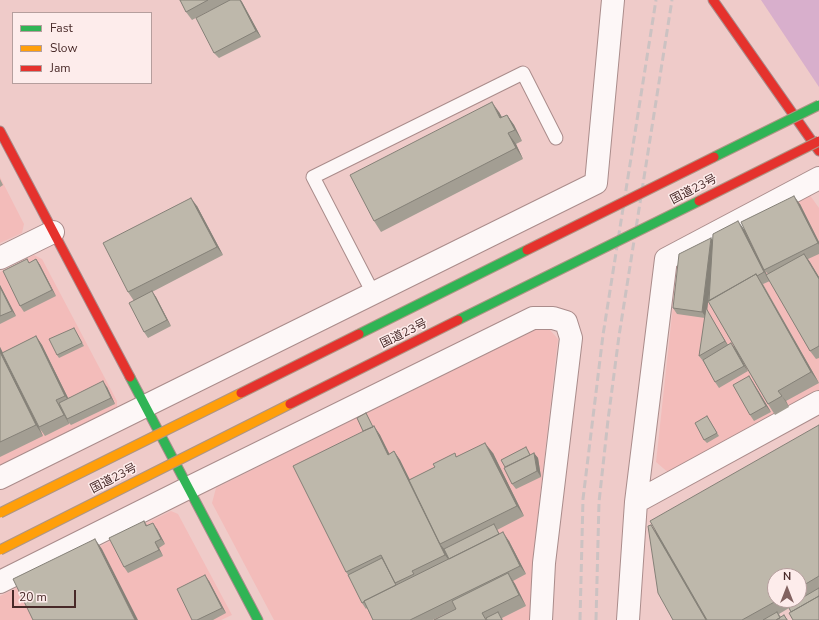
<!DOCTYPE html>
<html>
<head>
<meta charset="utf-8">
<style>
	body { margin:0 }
	#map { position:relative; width:819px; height:620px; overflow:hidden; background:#efcbc9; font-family:"Nunito Sans",sans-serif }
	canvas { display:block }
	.legend { position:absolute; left:12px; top:12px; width:140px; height:72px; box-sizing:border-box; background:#fdeceb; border:1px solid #b59e9d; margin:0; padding:5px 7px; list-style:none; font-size:12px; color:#482928 }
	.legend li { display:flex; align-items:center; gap:8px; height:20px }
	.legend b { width:20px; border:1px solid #b59e9d }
	.north { position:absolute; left:767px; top:568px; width:40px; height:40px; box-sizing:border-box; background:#fdeceb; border:1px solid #b59e9d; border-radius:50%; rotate:0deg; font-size:11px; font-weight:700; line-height:16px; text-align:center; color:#482928 }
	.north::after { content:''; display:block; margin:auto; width:14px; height:18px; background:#826260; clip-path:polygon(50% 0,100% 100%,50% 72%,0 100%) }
	.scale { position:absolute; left:12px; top:590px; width:64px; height:18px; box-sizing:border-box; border:2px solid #482928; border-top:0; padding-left:5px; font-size:12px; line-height:14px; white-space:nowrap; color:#482928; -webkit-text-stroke:3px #fdeceb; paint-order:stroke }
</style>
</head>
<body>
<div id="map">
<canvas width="819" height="620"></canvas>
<ul class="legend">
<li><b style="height:5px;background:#30b455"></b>Fast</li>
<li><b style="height:5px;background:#ff9f0a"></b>Slow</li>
<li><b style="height:5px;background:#e5322d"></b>Jam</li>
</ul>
<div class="north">N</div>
<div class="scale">20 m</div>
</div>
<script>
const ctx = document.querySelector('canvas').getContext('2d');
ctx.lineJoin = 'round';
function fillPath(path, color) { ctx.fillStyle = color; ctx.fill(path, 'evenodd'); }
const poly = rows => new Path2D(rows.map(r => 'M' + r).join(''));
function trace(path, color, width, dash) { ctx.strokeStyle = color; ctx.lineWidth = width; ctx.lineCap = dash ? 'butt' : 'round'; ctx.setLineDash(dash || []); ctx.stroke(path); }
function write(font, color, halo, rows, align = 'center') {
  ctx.font = font + ' "Nunito Sans","Noto Sans JP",sans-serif'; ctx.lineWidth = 3; ctx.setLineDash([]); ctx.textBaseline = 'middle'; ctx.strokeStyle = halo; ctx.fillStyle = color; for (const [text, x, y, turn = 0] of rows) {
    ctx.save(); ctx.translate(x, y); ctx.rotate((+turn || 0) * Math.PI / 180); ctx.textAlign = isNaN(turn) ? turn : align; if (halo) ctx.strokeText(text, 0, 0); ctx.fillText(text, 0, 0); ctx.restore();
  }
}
const built = poly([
	[0,177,24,224,22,233,0,243],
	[809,194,819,208,819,391,670,474,656,462,678,260],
	[34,255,42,259,117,401,117,407,0,465,0,272],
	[540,327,550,330,558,339,532,566,531,620,274,620,212,503,216,488],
	[171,511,178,514,232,615,221,620,0,620,0,596]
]);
const green = poly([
	[761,0,819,0,819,87]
]);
const lane = poly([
	[373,293,313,177,523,73,556,138]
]);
const street = poly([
	[0,258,53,232],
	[0,478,596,183,613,0],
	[636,502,819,402],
	[0,582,188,488,533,318,553,318,566,322,571,338,544,563,541,620],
	[628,620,636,502,666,259,819,178]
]);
const fast = poly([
	[130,377,258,620]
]);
const jam = poly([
	[713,0,819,151],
	[0,131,130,377]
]);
const rail = poly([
	[580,620,583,499,603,335,656,0],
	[596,620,599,502,608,420,619,336,672,0]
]);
const fastBridge = poly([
	[714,157,819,105],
	[458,320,699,201],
	[359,334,527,250]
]);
const slowBridge = poly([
	[0,513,241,393],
	[0,550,290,404]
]);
const jamBridge = poly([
	[699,201,819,141],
	[527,250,714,157],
	[241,393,359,334],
	[290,404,458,320]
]);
const wall = poly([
	[180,0,241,0,261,37,219,58,214,53,211,10,192,20,186,12],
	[499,112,502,117,507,115,514,125,522,141,516,144,523,159,381,232,374,221],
	[0,179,3,185,0,187],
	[800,204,819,242,819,254,808,259,819,277,819,358,816,359,810,351,770,281,763,284,819,383,786,401,789,407,775,415,768,404,708,301,707,311,728,345,736,349,748,371,719,388,715,382,703,361,699,356,705,318,677,314,673,308,713,240,744,229,767,275,768,274,764,270],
	[197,206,223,255,152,292,156,297,171,326,148,338,144,332,134,301,128,292],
	[27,259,29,263,36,259,40,265,56,296,24,312,20,306],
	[0,285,16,316,0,324],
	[74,328,84,346,59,358,57,355],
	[36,336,42,345,68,398,107,387,115,404,71,425,69,423,69,424,45,436,40,429,43,436,0,457,0,347,3,353],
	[749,376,771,412,754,421,750,415],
	[366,413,373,427,374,426,380,435,389,454,394,451,400,460,410,480,457,456,493,453,524,516,497,530,500,534,509,541,526,574,513,581,515,584,526,606,502,618,503,620,434,620,455,609,433,620,373,620,367,608,366,609,362,603,348,575,346,572],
	[707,416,719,436,707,443,704,440],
	[819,425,819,620,791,612,789,608,779,614,781,617,784,615,788,620,673,620,656,532],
	[799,576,799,600,775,600],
	[528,450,530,455,534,453,538,458,541,477,516,489,512,484],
	[144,521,147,525,157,529,165,544,159,548,163,556,128,573,124,567],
	[209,581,226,613,213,620,192,620]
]);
const shadedWall = poly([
	[240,0,242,2,261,37,256,31],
	[492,102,499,112,508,129,500,118],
	[507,115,514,125,522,141,515,130],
	[508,133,516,144,523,159,516,148],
	[794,196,800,204,819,242,819,245],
	[191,198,197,206,223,255,217,247],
	[738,221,744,229,770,281,764,272],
	[711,238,715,243,707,311,729,347,702,312],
	[804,254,810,262,819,277,819,279],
	[36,259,40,265,56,296,52,290],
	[756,274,763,285,819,383,811,372],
	[0,285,16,316,12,311,0,287],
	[152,291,156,297,171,326,167,320],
	[36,336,42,345,71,404,65,396],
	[731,343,736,349,748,371,744,366],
	[0,347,43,436,36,425,0,352],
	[749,376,753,382,771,412,766,406],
	[103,381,107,387,115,404,111,398],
	[778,391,786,401,789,407,782,396],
	[56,400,62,409,67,419,69,424,64,415],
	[374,426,380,435,394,463,388,455],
	[485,443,493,453,524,516,517,506],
	[394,451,400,460,441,543,440,544,445,550,451,563,445,555],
	[534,453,538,458,541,477,537,471],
	[153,523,157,529,165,544,161,539],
	[651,525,657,533,707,620,706,620],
	[503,532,509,541,526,574,520,566],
	[95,539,102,549,138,620,135,620],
	[155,542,159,548,163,556,159,550],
	[508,573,515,584,526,606,519,595],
	[205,575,209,581,226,613,222,608]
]);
const building = poly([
	[180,0,208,0,186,12,180,0],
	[230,0,240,0,256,31,214,53,196,18,230,0],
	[492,102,500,118,507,115,515,130,508,133,516,148,374,221,350,175,492,102],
	[794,196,818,243,764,270,741,222,794,196],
	[191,198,217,247,128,292,103,243,191,198],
	[738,221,764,272,757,276,756,274,709,301,713,234,738,221],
	[711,238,702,312,673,308,679,254,711,238],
	[804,254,819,279,819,346,810,351,766,275,804,254],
	[27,259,29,263,36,259,52,290,20,306,3,271,27,259],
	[756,274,811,372,778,391,782,396,768,404,708,301,756,274],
	[0,287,12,311,0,316,0,287],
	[152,291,167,320,144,332,129,303,152,291],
	[706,308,725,341,699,356,706,308],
	[74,328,82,343,57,355,49,339,74,328],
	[36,336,65,396,56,400,64,415,39,427,2,353,36,336],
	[731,343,744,366,715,382,703,360,731,343],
	[0,352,36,425,0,442,0,352],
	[749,376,766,406,750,415,733,385,749,376],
	[103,381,111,398,67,419,59,403,103,381],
	[366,413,373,427,363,431,357,418,366,413],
	[707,416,717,433,704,440,695,423,707,416],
	[819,425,819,576,799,588,799,576,775,576,775,600,778,600,742,620,707,620,650,521,819,425],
	[374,426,388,455,394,451,445,555,412,571,414,574,395,583,381,555,346,572,293,466,374,426],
	[485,443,517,506,440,544,409,480,435,467,433,464,455,453,456,457,485,443],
	[526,447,530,455,505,467,501,460,526,447],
	[534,453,537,471,512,484,504,468,534,453],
	[144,521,146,526,153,523,161,539,155,542,159,550,124,567,109,538,144,521],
	[494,524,499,534,449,559,444,549,494,524],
	[651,525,706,620,673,620,658,593,648,526,651,525],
	[503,532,520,566,410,620,373,620,364,601,503,532],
	[95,539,135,620,33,620,13,579,95,539],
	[382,558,396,585,364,601,364,602,362,603,348,575,382,558],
	[508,573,519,595,482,613,486,620,434,620,456,609,452,601,508,573],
	[205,575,222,608,197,620,192,620,177,589,205,575],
	[819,588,819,596,791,612,788,606,819,588],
	[819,596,819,620,793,620,789,613,819,596],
	[498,612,502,620,487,620,486,618,498,612],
	[777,612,780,618,776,620,763,620,777,612],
	[784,615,787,620,776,620,784,615]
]);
const streetNames = [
	["国道23号",694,190,-27],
	["国道23号",404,334,-26],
	["国道23号",114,479,-27]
];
fillPath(built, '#f3bcba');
fillPath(green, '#d8afcc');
trace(lane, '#aa8c8b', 15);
trace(street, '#aa8c8b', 24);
trace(fast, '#aa8c8b', 11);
trace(jam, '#aa8c8b', 11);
trace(lane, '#fdf7f7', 13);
trace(street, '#fdf7f7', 22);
trace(fast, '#30b455', 9);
trace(jam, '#e5322d', 9);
trace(rail, '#ccc2c2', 3, [8, 4]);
trace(fastBridge, '#ae9584', 11, []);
trace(slowBridge, '#ae9584', 11, []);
trace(jamBridge, '#ae9584', 11, []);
trace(fastBridge, '#30b455', 9);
trace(slowBridge, '#ff9f0a', 9);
trace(jamBridge, '#e5322d', 9);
fillPath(wall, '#a39e93');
fillPath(shadedWall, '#858178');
fillPath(building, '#beb8ab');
trace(building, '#858178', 1);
write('12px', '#482928', '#fdeceb', streetNames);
</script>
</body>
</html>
